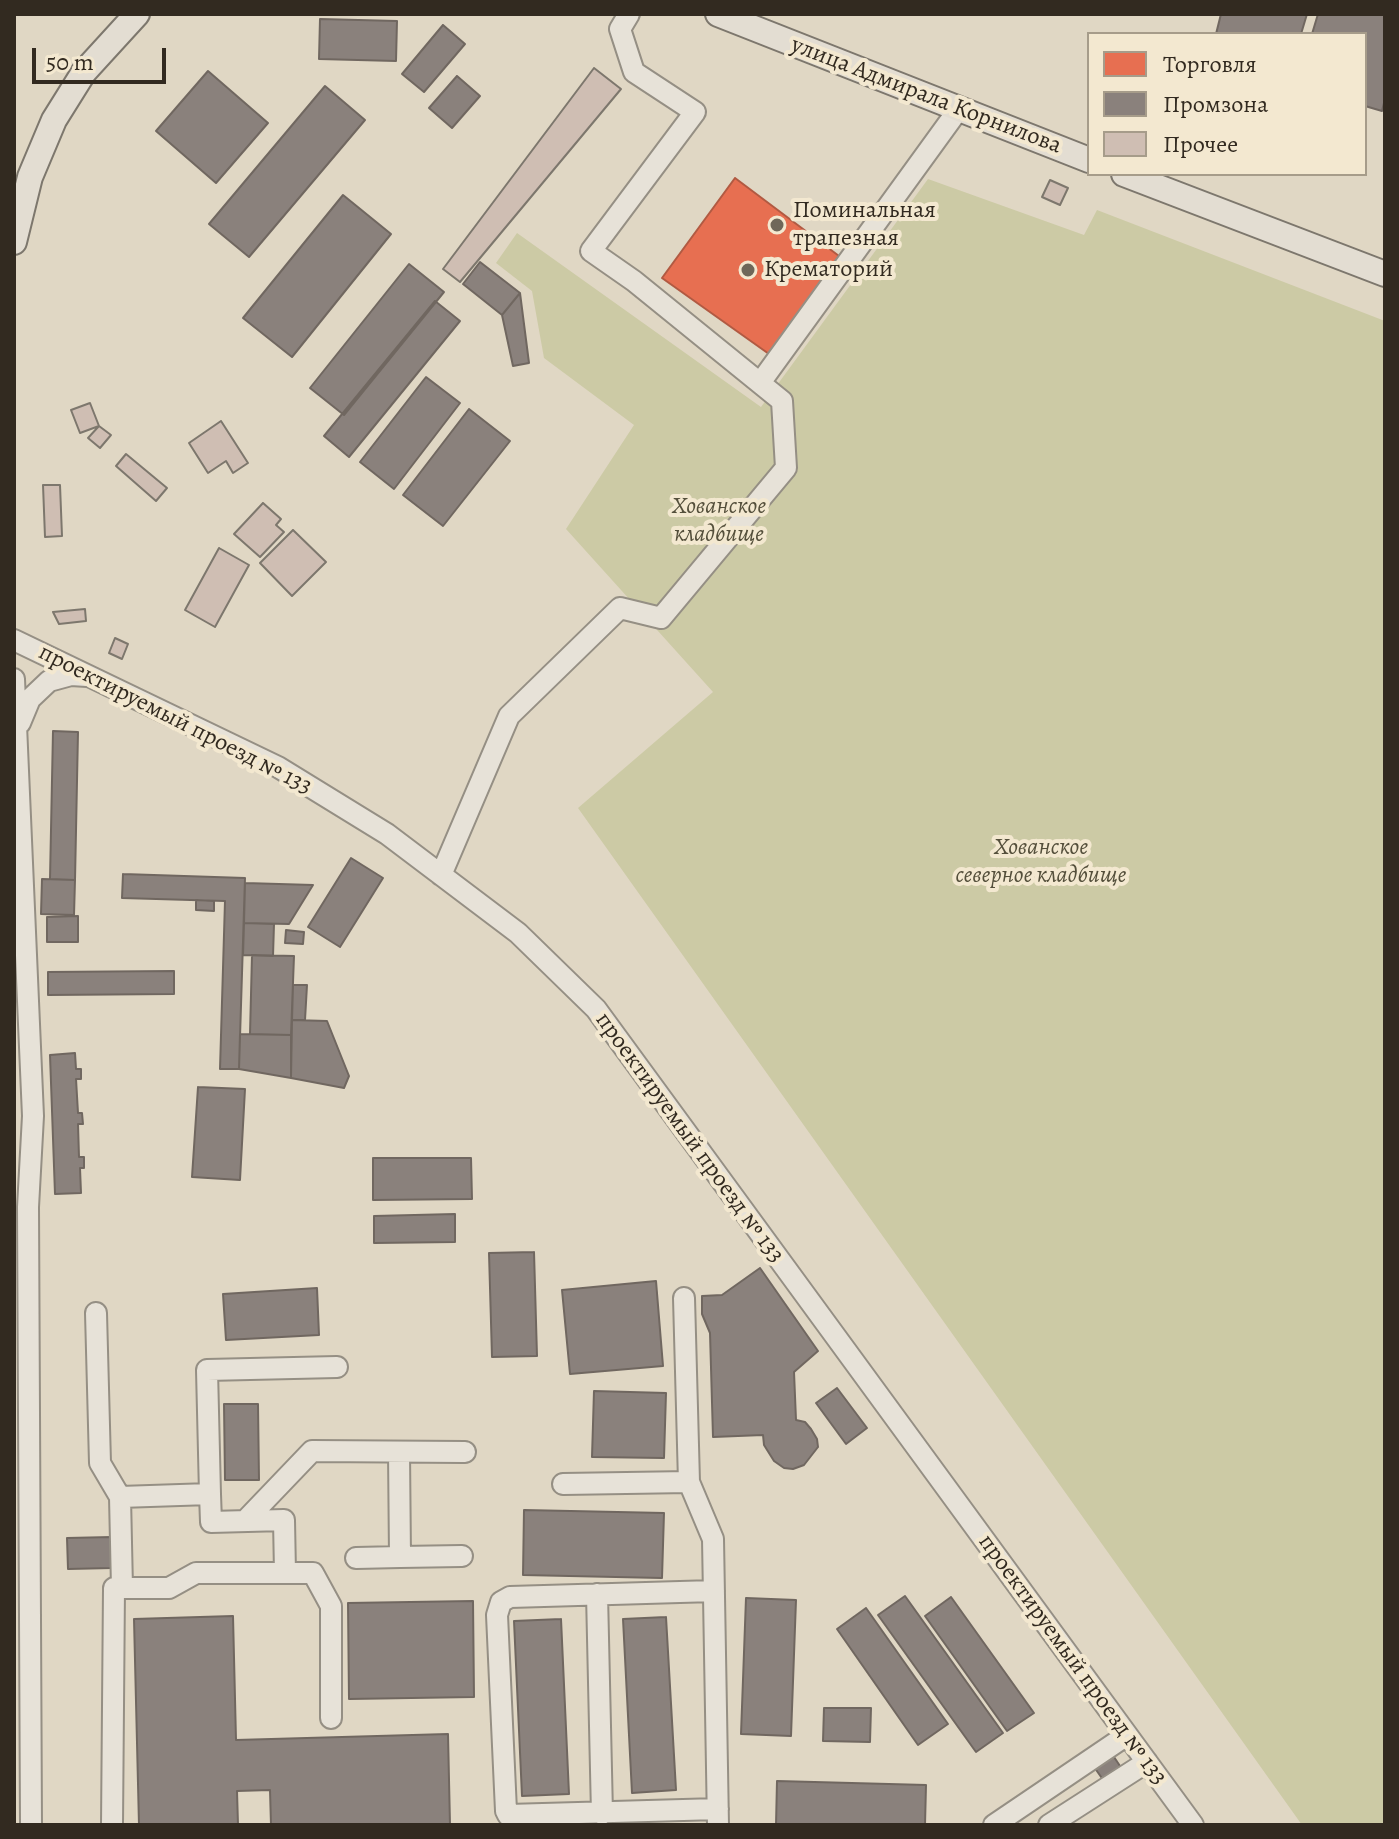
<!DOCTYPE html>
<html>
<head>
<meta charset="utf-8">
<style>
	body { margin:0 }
	#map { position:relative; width:1399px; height:1839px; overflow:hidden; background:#e0d7c4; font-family:Alegreya,serif }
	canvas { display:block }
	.frame { position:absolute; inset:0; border:16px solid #322a20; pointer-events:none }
	.legend { position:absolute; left:1087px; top:32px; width:280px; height:144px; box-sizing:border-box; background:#f3e8d0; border:2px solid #a69c8a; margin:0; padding:10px 14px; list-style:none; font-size:24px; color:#322a20 }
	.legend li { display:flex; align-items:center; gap:16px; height:40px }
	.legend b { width:40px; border:2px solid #a69c8a }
	.scale { position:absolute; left:32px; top:48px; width:134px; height:36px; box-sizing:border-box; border:4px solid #322a20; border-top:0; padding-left:10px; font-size:24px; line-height:28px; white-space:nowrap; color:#322a20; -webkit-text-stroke:6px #f3e8d0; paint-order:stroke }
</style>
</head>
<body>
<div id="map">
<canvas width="1399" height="1839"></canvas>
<div class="frame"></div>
<ul class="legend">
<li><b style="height:22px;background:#e76f51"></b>Торговля</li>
<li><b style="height:22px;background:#8a817c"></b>Промзона</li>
<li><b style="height:22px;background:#cfbeb3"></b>Прочее</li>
</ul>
<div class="scale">50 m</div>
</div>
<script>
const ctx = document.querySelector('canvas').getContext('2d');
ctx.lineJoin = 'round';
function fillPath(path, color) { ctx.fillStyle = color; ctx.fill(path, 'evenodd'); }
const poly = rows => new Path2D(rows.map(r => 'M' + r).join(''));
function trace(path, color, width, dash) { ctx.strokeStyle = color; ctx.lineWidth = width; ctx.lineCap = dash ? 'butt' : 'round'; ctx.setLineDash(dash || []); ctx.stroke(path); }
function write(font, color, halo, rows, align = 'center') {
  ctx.font = font + ' Alegreya,serif'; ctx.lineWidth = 8; ctx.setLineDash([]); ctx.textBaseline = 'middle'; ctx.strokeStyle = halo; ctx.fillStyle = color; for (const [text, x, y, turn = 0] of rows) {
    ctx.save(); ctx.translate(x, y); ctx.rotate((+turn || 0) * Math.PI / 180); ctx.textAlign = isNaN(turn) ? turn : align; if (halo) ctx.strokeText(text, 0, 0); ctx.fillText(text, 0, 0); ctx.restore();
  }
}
const green = poly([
	[928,179,1084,235,1097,210,1385,321,1385,1825,1302,1825,578,808,713,692,566,529,634,425,544,358,532,291,496,263,517,233,761,407]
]);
const shops = poly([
	[735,178,839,256,769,354,662,278,735,178]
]);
const industry = poly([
	[1221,14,1307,14,1301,34,1216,34,1221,14],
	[1318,14,1385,14,1385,99,1382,111,1365,106,1365,34,1312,34,1318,14],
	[320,19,397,21,396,61,319,59,320,19],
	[443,25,465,44,424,92,402,74,443,25],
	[208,71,268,123,216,183,156,131,208,71],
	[457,76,480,96,452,128,429,108,457,76],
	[325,86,365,120,249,257,209,224,325,86],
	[343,195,391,234,292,357,243,318,343,195],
	[480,262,520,293,502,315,463,284,480,262],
	[409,264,444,292,344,415,310,388,409,264],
	[520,293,529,363,513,366,502,315,520,293],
	[435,301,460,321,349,457,324,436,435,301],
	[426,377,460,403,394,489,360,462,426,377],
	[469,409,510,441,443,526,403,495,469,409],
	[53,731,78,732,75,880,50,879,53,731],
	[351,858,383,878,340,947,308,927,351,858],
	[123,874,245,878,239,1069,220,1069,225,901,122,898,123,874],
	[42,879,75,880,74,915,41,914,42,879],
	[245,883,313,885,289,924,244,923,245,883],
	[196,900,214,901,214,911,196,910,196,900],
	[78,916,78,942,47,942,47,917,78,916],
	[244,923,274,924,273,956,243,955,244,923],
	[286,930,304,932,303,944,285,943,286,930],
	[252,955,294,956,291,1035,250,1034,252,955],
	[174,971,174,994,48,995,48,972,174,971],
	[293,985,307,985,305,1020,292,1020,293,985],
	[292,1020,327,1021,349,1076,344,1088,291,1078,292,1020],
	[240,1034,291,1035,291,1078,239,1069,240,1034],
	[75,1053,76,1069,81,1069,81,1079,76,1079,78,1113,82,1113,83,1124,78,1124,79,1157,84,1157,84,1168,80,1168,81,1193,55,1194,50,1055,75,1053],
	[198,1087,245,1089,240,1180,192,1177,198,1087],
	[373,1158,471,1158,472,1199,373,1200,373,1158],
	[455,1214,455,1242,374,1243,374,1216,455,1214],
	[534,1252,537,1356,492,1357,489,1253,534,1252],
	[760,1268,818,1351,794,1372,796,1420,805,1422,811,1429,817,1439,818,1447,804,1465,793,1469,784,1468,774,1461,764,1445,763,1435,713,1437,710,1333,702,1314,702,1296,722,1295,760,1268],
	[656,1281,663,1366,570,1374,562,1290,656,1281],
	[317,1288,319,1335,226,1340,223,1294,317,1288],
	[837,1388,867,1428,846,1444,816,1403,837,1388],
	[594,1391,666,1393,664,1458,592,1457,594,1391],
	[224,1404,258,1404,259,1480,225,1480,224,1404],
	[524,1510,664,1513,662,1578,523,1575,524,1510],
	[112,1537,112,1568,68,1569,67,1538,112,1537],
	[905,1596,1003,1733,976,1752,878,1615,905,1596],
	[951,1597,1034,1713,1007,1731,925,1616,951,1597],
	[746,1598,796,1600,791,1736,741,1734,746,1598],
	[473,1601,474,1697,349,1699,348,1603,473,1601],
	[866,1608,948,1724,918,1745,837,1629,866,1608],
	[233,1616,236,1740,448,1734,450,1825,271,1825,270,1790,237,1791,238,1825,139,1825,134,1619,233,1616],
	[666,1617,676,1790,632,1793,623,1619,666,1617],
	[561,1619,569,1794,522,1796,514,1621,561,1619],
	[824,1708,871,1708,870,1742,823,1741,824,1708],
	[1110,1751,1124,1772,1106,1784,1092,1764,1110,1751],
	[777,1781,926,1785,925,1825,776,1825,777,1781]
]);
const building = poly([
	[594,68,621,89,460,282,443,269,594,68],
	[1050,180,1068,188,1060,205,1042,197,1050,180],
	[90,403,99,426,80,433,71,410,90,403],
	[221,421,248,463,233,473,226,461,208,473,189,443,221,421],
	[99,426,111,435,100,448,88,438,99,426],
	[126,454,167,488,156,501,116,466,126,454],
	[43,485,60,485,62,536,45,537,43,485],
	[263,503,281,519,276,525,284,532,260,557,234,534,263,503],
	[293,530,326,562,292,596,260,563,293,530],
	[219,548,249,565,215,627,185,610,219,548],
	[85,609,86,621,59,624,53,612,85,609],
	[115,638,128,644,122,659,109,653,115,638]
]);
const minor = poly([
	[760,383,958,110],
	[14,640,278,767,387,834,518,933,596,1009,1193,1825],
	[14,679,33,1116,28,1207,31,1825],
	[20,723,30,699,49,681,71,675,87,676],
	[441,875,509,716,620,608,661,618,786,468,782,401,634,281,591,251,695,112,634,72,620,29,629,14],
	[684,1298,689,1482,713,1539,718,1825],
	[96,1313,100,1463,120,1497],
	[399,1452,400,1557,462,1556],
	[563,1484,689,1482],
	[210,1494,207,1370,337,1367],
	[245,1521,312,1451,465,1452],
	[356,1558,400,1557],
	[122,1588,120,1497,210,1494,211,1522,284,1520,285,1573],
	[714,1591,510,1597,501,1602,497,1615,506,1811,508,1815,718,1809],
	[597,1594,602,1814],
	[112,1825,114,1588,169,1588,196,1573,313,1573,331,1606,331,1718],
	[994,1825,1127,1735],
	[1049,1825,1147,1762]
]);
const major = poly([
	[718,14,1089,160],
	[1124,174,1385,274],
	[14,242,30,177,54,120,84,72,137,14]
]);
const markers = [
	[777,225,8,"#6f6759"],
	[748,270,8,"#6f6759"]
];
const streetNames = [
	["улица Адмирала Корнилова",926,96,21],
	["проектируемый проезд № 133",175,720,27],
	["проектируемый проезд № 133",689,1138,54],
	["проектируемый проезд № 133",1072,1660,54]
];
const poiNames = [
	["Поминальная",793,211],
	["трапезная",793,239],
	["Крематорий",764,270]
];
const parkNames = [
	["Хованское",719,507],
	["кладбище",719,535],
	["Хованское",1041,848],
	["северное кладбище",1041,876]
];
fillPath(green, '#cccaa5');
fillPath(shops, '#e76f51');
trace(shops, '#b15a42', 2);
fillPath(industry, '#8a817c');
trace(industry, '#706760', 2);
fillPath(building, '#cfbeb3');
trace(building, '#7d776d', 2);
trace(minor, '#958f84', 24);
trace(major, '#7d776d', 28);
trace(minor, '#e7e2d8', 20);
trace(major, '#e3ddd2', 24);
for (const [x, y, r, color] of markers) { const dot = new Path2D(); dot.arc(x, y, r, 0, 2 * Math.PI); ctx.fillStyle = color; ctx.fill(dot); trace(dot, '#f3e8d0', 3); }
write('24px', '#322a20', '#f3e8d0', streetNames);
write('24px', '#322a20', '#f3e8d0', poiNames, 'left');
write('italic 24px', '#544f3b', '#f3e8d0', parkNames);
</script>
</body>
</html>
